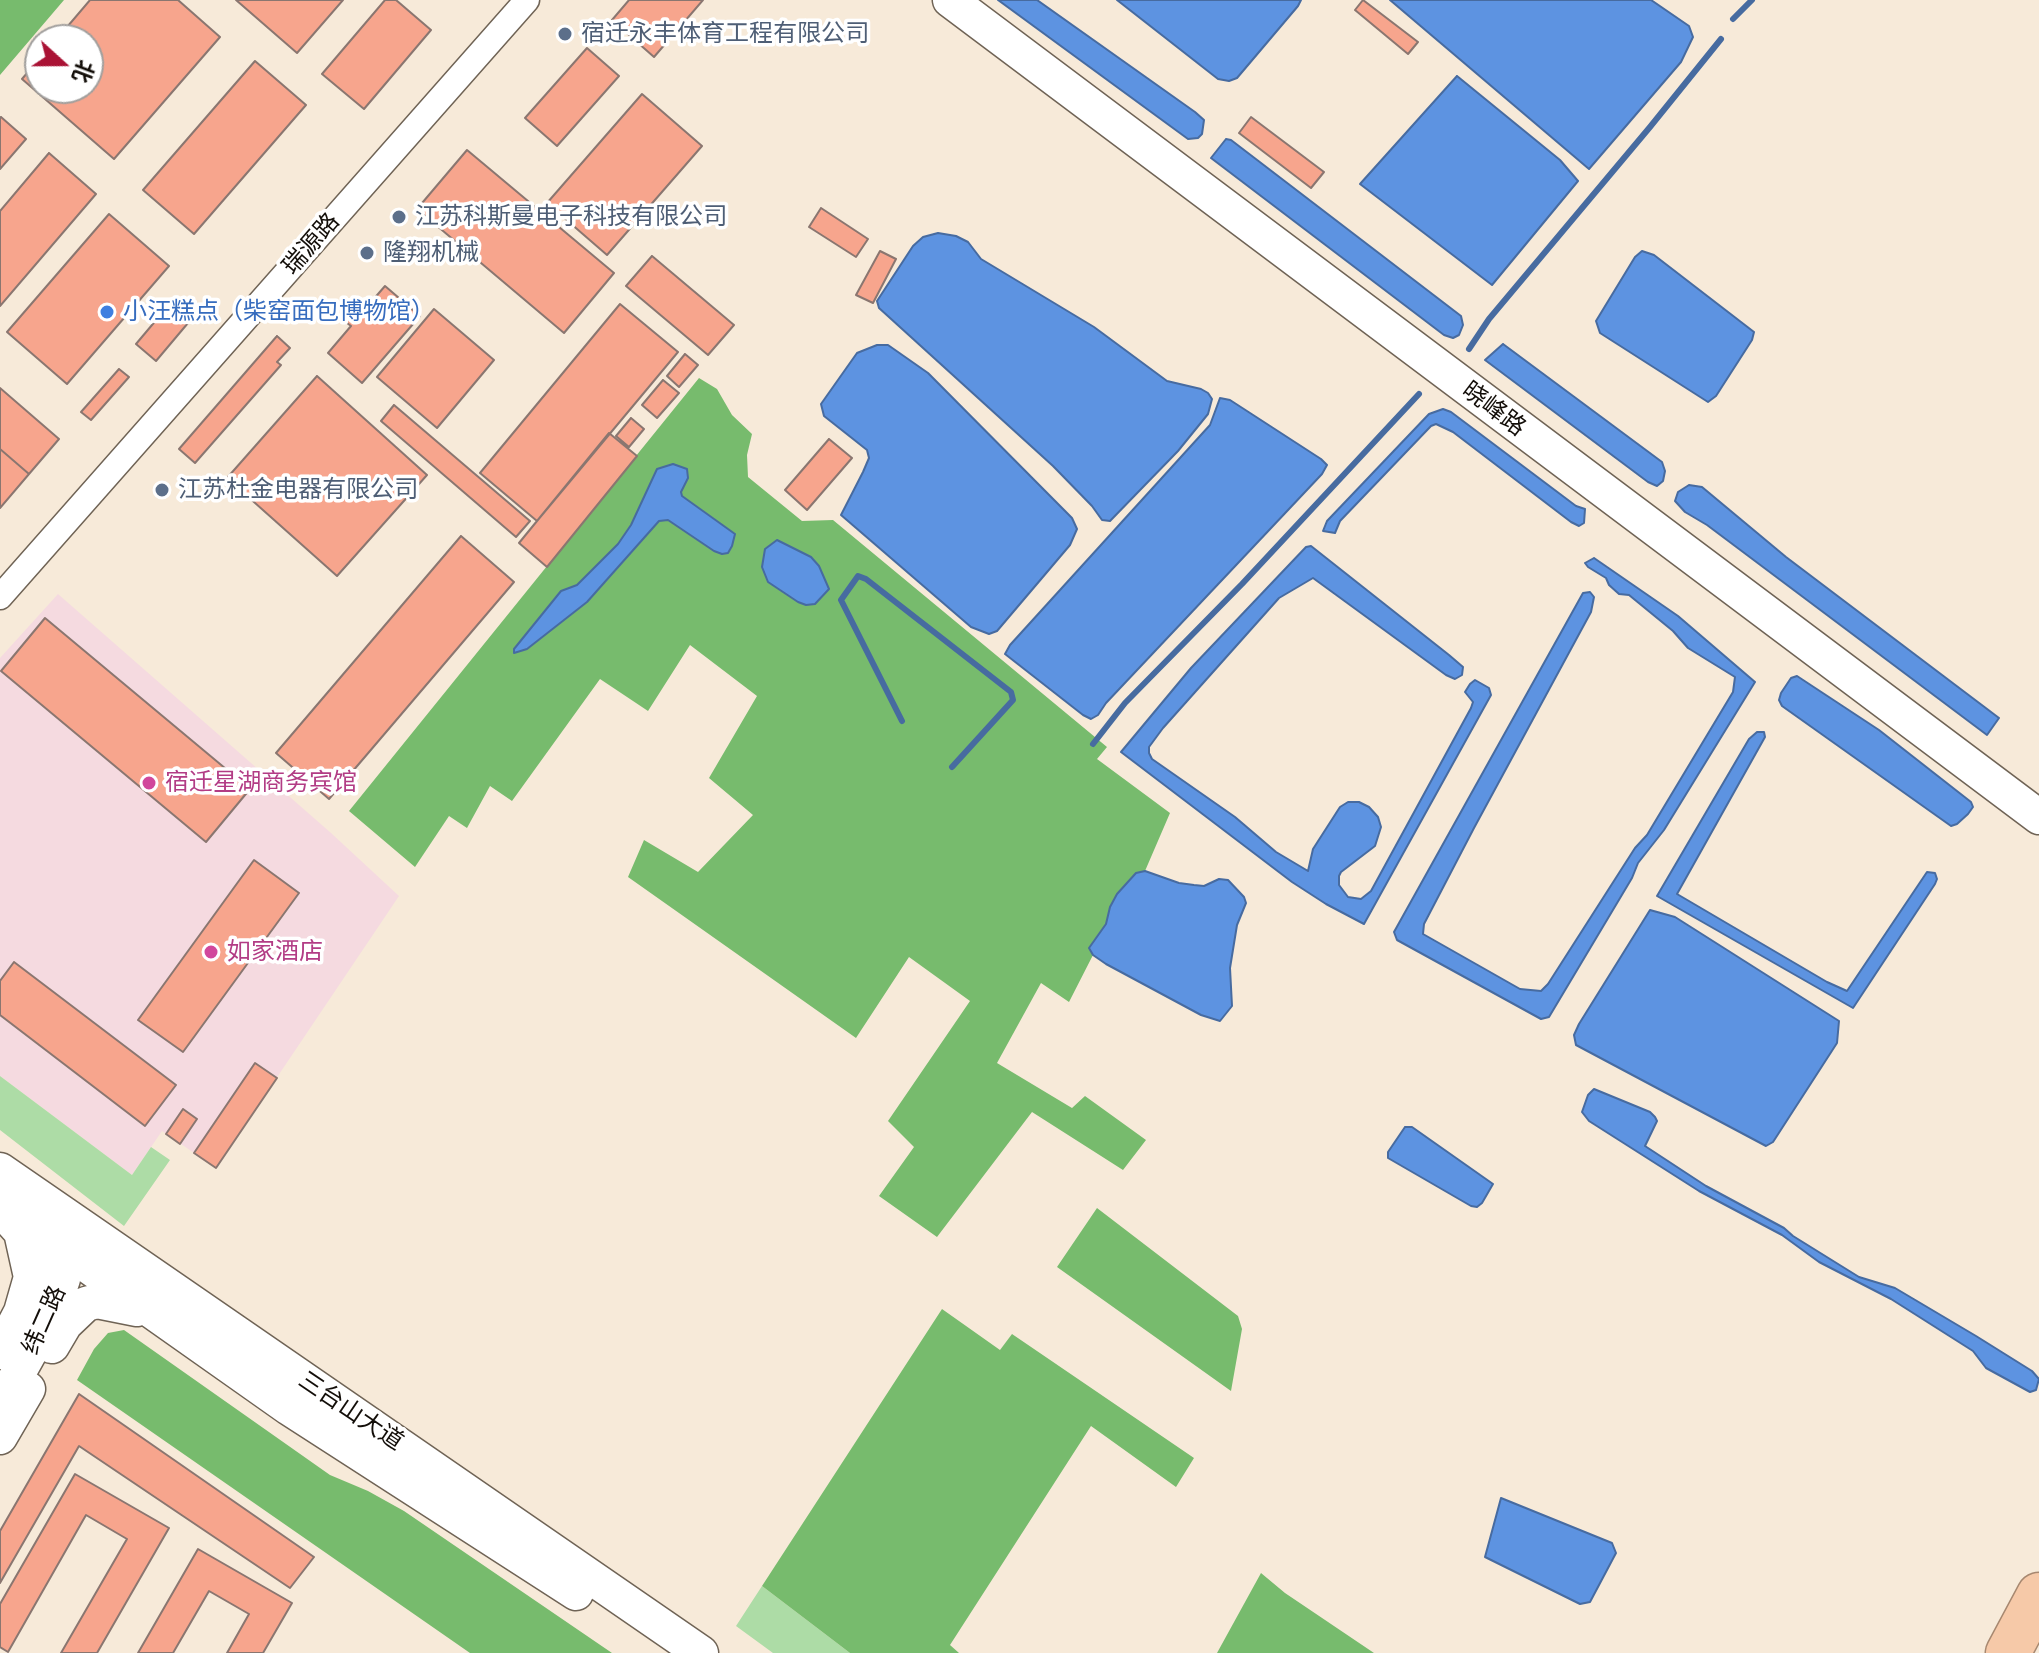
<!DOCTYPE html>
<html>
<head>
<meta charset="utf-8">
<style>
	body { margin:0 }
	#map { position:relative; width:2039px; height:1653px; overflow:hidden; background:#f7ead9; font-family:"Playfair Display","Noto Sans SC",serif }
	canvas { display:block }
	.north { position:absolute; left:24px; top:24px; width:80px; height:80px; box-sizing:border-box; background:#fff; border:2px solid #a19f9d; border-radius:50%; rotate:111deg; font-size:22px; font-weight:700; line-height:32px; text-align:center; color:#130e09 }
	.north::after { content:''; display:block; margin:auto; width:28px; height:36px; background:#aa1335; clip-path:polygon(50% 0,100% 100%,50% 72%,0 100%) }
</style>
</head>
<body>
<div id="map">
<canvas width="2039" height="1653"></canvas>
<div class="north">北</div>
</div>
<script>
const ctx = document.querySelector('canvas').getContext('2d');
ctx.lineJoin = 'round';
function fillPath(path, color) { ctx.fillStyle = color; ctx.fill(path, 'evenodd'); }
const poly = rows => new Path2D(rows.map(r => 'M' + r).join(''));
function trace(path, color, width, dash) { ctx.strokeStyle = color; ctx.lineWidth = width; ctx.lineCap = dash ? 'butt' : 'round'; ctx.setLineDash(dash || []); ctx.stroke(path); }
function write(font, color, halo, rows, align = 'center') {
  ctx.font = font + ' "Playfair Display","Noto Sans SC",serif'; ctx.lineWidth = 7; ctx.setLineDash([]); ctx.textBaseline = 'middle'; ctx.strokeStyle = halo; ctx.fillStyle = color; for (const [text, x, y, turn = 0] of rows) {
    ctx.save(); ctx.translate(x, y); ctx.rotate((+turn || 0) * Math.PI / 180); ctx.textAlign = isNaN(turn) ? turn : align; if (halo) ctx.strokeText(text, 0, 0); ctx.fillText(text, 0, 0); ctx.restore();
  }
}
const commercial = poly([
	[58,594,331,833,399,896,216,1168,162,1131,132,1175,0,1076,0,658]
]);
const green = poly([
	[0,1076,132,1175,151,1147,170,1160,124,1226,0,1130],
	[762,1586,850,1653,773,1653,736,1626]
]);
const forest = poly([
	[0,0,64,0,0,75],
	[699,378,717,389,732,415,752,434,747,455,748,477,802,521,833,520,1107,747,1097,759,1170,813,1145,871,1136,873,1117,894,1110,907,1106,924,1090,948,1093,955,1069,1002,1041,983,997,1063,1072,1108,1085,1096,1146,1140,1123,1170,1032,1112,937,1237,879,1196,914,1147,888,1121,970,1001,909,957,856,1038,628,877,644,840,698,872,753,815,709,778,757,696,690,645,648,711,600,679,512,801,490,786,467,828,449,816,415,867,349,811],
	[1097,1208,1238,1316,1242,1329,1231,1391,1057,1267],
	[942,1309,1000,1350,1012,1334,1194,1458,1176,1487,1091,1426,950,1645,959,1653,850,1653,762,1586],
	[124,1330,330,1475,368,1491,404,1511,612,1653,470,1653,77,1380,94,1349,108,1333],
	[1261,1573,1285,1593,1374,1653,1217,1653]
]);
const water = poly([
	[998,0,1037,0,1195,112,1204,120,1202,134,1198,138,1188,139,998,0],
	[1117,0,1301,0,1298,6,1237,78,1229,81,1218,79,1117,0],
	[1390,0,1651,0,1689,26,1693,37,1681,62,1589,169,1390,0],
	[1457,76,1560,160,1578,181,1492,285,1360,184,1457,76],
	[1226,139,1231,140,1461,316,1463,325,1459,335,1453,338,1444,335,1211,158,1226,139],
	[938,233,956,236,968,242,981,259,1094,327,1167,381,1201,389,1208,393,1212,399,1208,414,1178,451,1110,521,1102,520,1092,506,1053,466,879,308,877,301,913,246,923,237,938,233],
	[1642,251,1654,255,1754,332,1752,340,1716,396,1708,402,1600,333,1596,321,1635,257,1642,251],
	[1503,344,1662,462,1665,471,1663,481,1657,486,1648,482,1485,360,1503,344],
	[877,345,888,345,928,373,1072,518,1077,529,1070,545,997,631,989,634,971,627,841,515,863,472,869,458,867,450,824,416,821,404,857,353,877,345],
	[1220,398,1230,400,1321,459,1327,465,1322,474,1106,703,1098,715,1091,719,1083,715,1005,654,1010,645,1210,425,1220,398],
	[1443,409,1451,412,1576,506,1585,509,1584,523,1579,526,1571,522,1453,432,1436,424,1431,426,1340,521,1335,533,1323,531,1327,521,1429,414,1443,409],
	[673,464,687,469,688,478,681,492,682,496,735,534,732,546,728,553,722,554,714,551,668,520,659,521,587,602,527,649,514,653,514,649,561,591,577,585,618,544,631,525,657,469,673,464],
	[1689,485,1702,487,1786,557,1999,718,1987,735,1707,525,1685,512,1675,501,1678,492,1689,485],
	[777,540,811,557,819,566,829,589,815,604,806,605,798,602,768,582,762,567,765,549,777,540],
	[1311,546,1449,655,1463,667,1462,675,1455,679,1446,675,1313,578,1279,598,1163,728,1149,747,1149,753,1152,759,1235,817,1276,852,1308,871,1313,849,1340,807,1348,802,1359,802,1369,807,1378,817,1381,827,1375,846,1341,872,1339,876,1339,885,1348,897,1361,899,1371,891,1471,708,1473,702,1465,692,1470,684,1475,680,1489,688,1491,695,1364,924,1326,904,1292,882,1121,752,1191,668,1306,547,1311,546],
	[1594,558,1678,616,1755,682,1664,830,1638,863,1632,878,1549,1017,1541,1019,1397,940,1394,932,1583,593,1590,592,1594,597,1591,612,1474,828,1424,924,1423,934,1520,989,1541,991,1548,984,1635,848,1647,835,1733,692,1735,677,1688,648,1673,631,1629,595,1619,594,1609,585,1606,578,1588,567,1585,563,1594,558],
	[1797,676,1879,730,1971,802,1973,807,1968,814,1957,824,1951,826,1782,706,1779,700,1781,693,1791,678,1797,676],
	[1757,732,1764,732,1765,737,1677,894,1827,982,1847,991,1927,872,1935,873,1937,879,1935,884,1853,1008,1657,896,1749,739,1757,732],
	[1145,871,1179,883,1194,885,1204,886,1219,879,1228,880,1244,897,1246,903,1237,925,1230,968,1232,1006,1220,1021,1201,1015,1106,964,1093,955,1089,948,1106,924,1110,907,1117,894,1136,873,1145,871],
	[1650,910,1675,917,1839,1021,1837,1043,1773,1142,1766,1146,1576,1045,1574,1035,1579,1024,1650,910],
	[1594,1089,1650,1112,1655,1117,1657,1121,1645,1146,1706,1186,1784,1228,1793,1236,1859,1277,1895,1288,1976,1336,2032,1371,2039,1379,2036,1390,2030,1392,1986,1368,1973,1351,1891,1299,1819,1262,1782,1235,1699,1191,1589,1121,1582,1112,1588,1095,1594,1089],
	[1405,1127,1412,1127,1493,1184,1482,1203,1477,1207,1471,1206,1388,1158,1388,1152,1405,1127],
	[1501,1498,1612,1543,1616,1553,1590,1602,1580,1604,1485,1557,1501,1498]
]);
const stream = poly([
	[1733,19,1752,0],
	[1469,349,1489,319,1650,127,1721,39],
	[902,721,841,600,858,576,866,579,1011,692,1013,700,952,767],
	[1093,744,1125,703,1242,584,1419,394]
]);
const building = poly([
	[90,0,178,0,220,37,114,159,22,79,40,58,40,88,88,88,88,40,56,40,90,0],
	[236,0,343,0,297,53,236,0],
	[385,0,396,0,431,30,364,109,322,74,385,0],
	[629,0,703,0,654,57,612,20,629,0],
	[1363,0,1418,42,1408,54,1355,10,1363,0],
	[587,48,619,76,557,146,525,118,587,48],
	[255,61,306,105,194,234,143,190,255,61],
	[642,94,702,146,607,255,547,203,642,94],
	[1,117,26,139,0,169,0,118,1,117],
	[1251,117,1324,172,1311,188,1239,133,1251,117],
	[467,150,614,273,564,333,417,209,467,150],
	[49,153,96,194,0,306,0,211,49,153],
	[821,208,868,239,856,257,809,227,821,208],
	[109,214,169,266,67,384,7,332,109,214],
	[880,251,896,259,873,303,856,295,880,251],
	[652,256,734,325,708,355,626,286,652,256],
	[385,286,420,316,362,383,328,353,351,326,343,320,358,303,365,309,385,286],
	[620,304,678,352,537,521,480,473,620,304],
	[168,306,188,323,156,361,136,344,168,306],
	[434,309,494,360,437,428,377,377,434,309],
	[277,336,290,348,277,362,281,365,195,463,179,449,277,336],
	[685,354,698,365,679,387,667,376,685,354],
	[119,369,129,377,91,420,81,412,119,369],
	[317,376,427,475,337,576,227,478,317,376],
	[663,380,679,393,657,418,642,405,663,380],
	[0,388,59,439,29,474,0,449,0,388],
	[394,405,530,521,516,537,381,421,394,405],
	[631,418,644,429,629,447,616,436,631,418],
	[609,433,637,456,547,567,519,543,609,433],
	[829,439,852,458,807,510,785,490,829,439],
	[0,449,29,474,0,508,0,449],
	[461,536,514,582,329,799,276,753,461,536],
	[45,618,250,789,206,842,1,671,45,618],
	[254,860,299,893,183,1052,138,1020,254,860],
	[14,962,176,1085,145,1126,0,1015,0,981,14,962],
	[255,1063,277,1078,216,1168,194,1153,255,1063],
	[183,1109,197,1119,180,1144,166,1134,183,1109],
	[79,1394,314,1557,290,1588,79,1446,0,1583,0,1531,79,1394],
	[75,1474,169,1528,97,1653,61,1653,127,1539,86,1515,8,1652,0,1647,0,1604,75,1474],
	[198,1549,292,1603,263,1653,227,1653,249,1614,209,1591,173,1653,138,1653,198,1549]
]);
const street = poly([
	[0,597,527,0]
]);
const secondary = poly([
	[950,0,2039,817],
	[0,1170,701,1653],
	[0,1204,289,1408,576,1593],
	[52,1346,65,1324,86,1304,97,1301,137,1309],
	[0,1352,21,1312,31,1277,21,1232,5,1214],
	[0,1406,51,1314,63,1279,54,1235],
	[0,1437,28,1389]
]);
const highway = poly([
	[2008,1653,2039,1595]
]);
const markers = [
	[565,34,8,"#5c6f8a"],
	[399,217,8,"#5c6f8a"],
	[367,253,8,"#5c6f8a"],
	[107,312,8,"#3f7fe0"],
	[162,490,8,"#5c6f8a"],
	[149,783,8,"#d1479c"],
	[211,952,8,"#d1479c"]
];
const serviceNames = [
	["宿迁永丰体育工程有限公司",581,34],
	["江苏科斯曼电子科技有限公司",415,217],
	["隆翔机械",383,253],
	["江苏杜金电器有限公司",178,490]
];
const streetNames = [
	["瑞源路",311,244,-49],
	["晓峰路",1494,409,37],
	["纬二路",44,1320,-66],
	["三台山大道",351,1411,34]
];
const shopNames = [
	["小汪糕点（柴窑面包博物馆）",123,312]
];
const hotelNames = [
	["宿迁星湖商务宾馆",165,783],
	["如家酒店",227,952]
];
fillPath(commercial, '#f5dae0');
fillPath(green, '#addca6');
fillPath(forest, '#77bb6d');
fillPath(water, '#5d93e1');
trace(water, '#476ba0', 2);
trace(stream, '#476ba0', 6);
fillPath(building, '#f7a58d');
trace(building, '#8a7670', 2);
trace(street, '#6f6355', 27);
trace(secondary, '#6f6355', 37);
trace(highway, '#a78870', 47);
trace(street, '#fff', 24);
trace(secondary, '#fff', 34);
trace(highway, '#f6c9a8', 44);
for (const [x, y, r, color] of markers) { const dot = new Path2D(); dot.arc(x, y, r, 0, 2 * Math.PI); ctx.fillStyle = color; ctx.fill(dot); trace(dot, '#fff', 3); }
write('24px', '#4e5e75', '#fff', serviceNames, 'left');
write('24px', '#130e09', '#fff', streetNames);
write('24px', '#366cbe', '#fff', shopNames, 'left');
write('24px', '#b23c85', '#fff', hotelNames, 'left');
</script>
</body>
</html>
